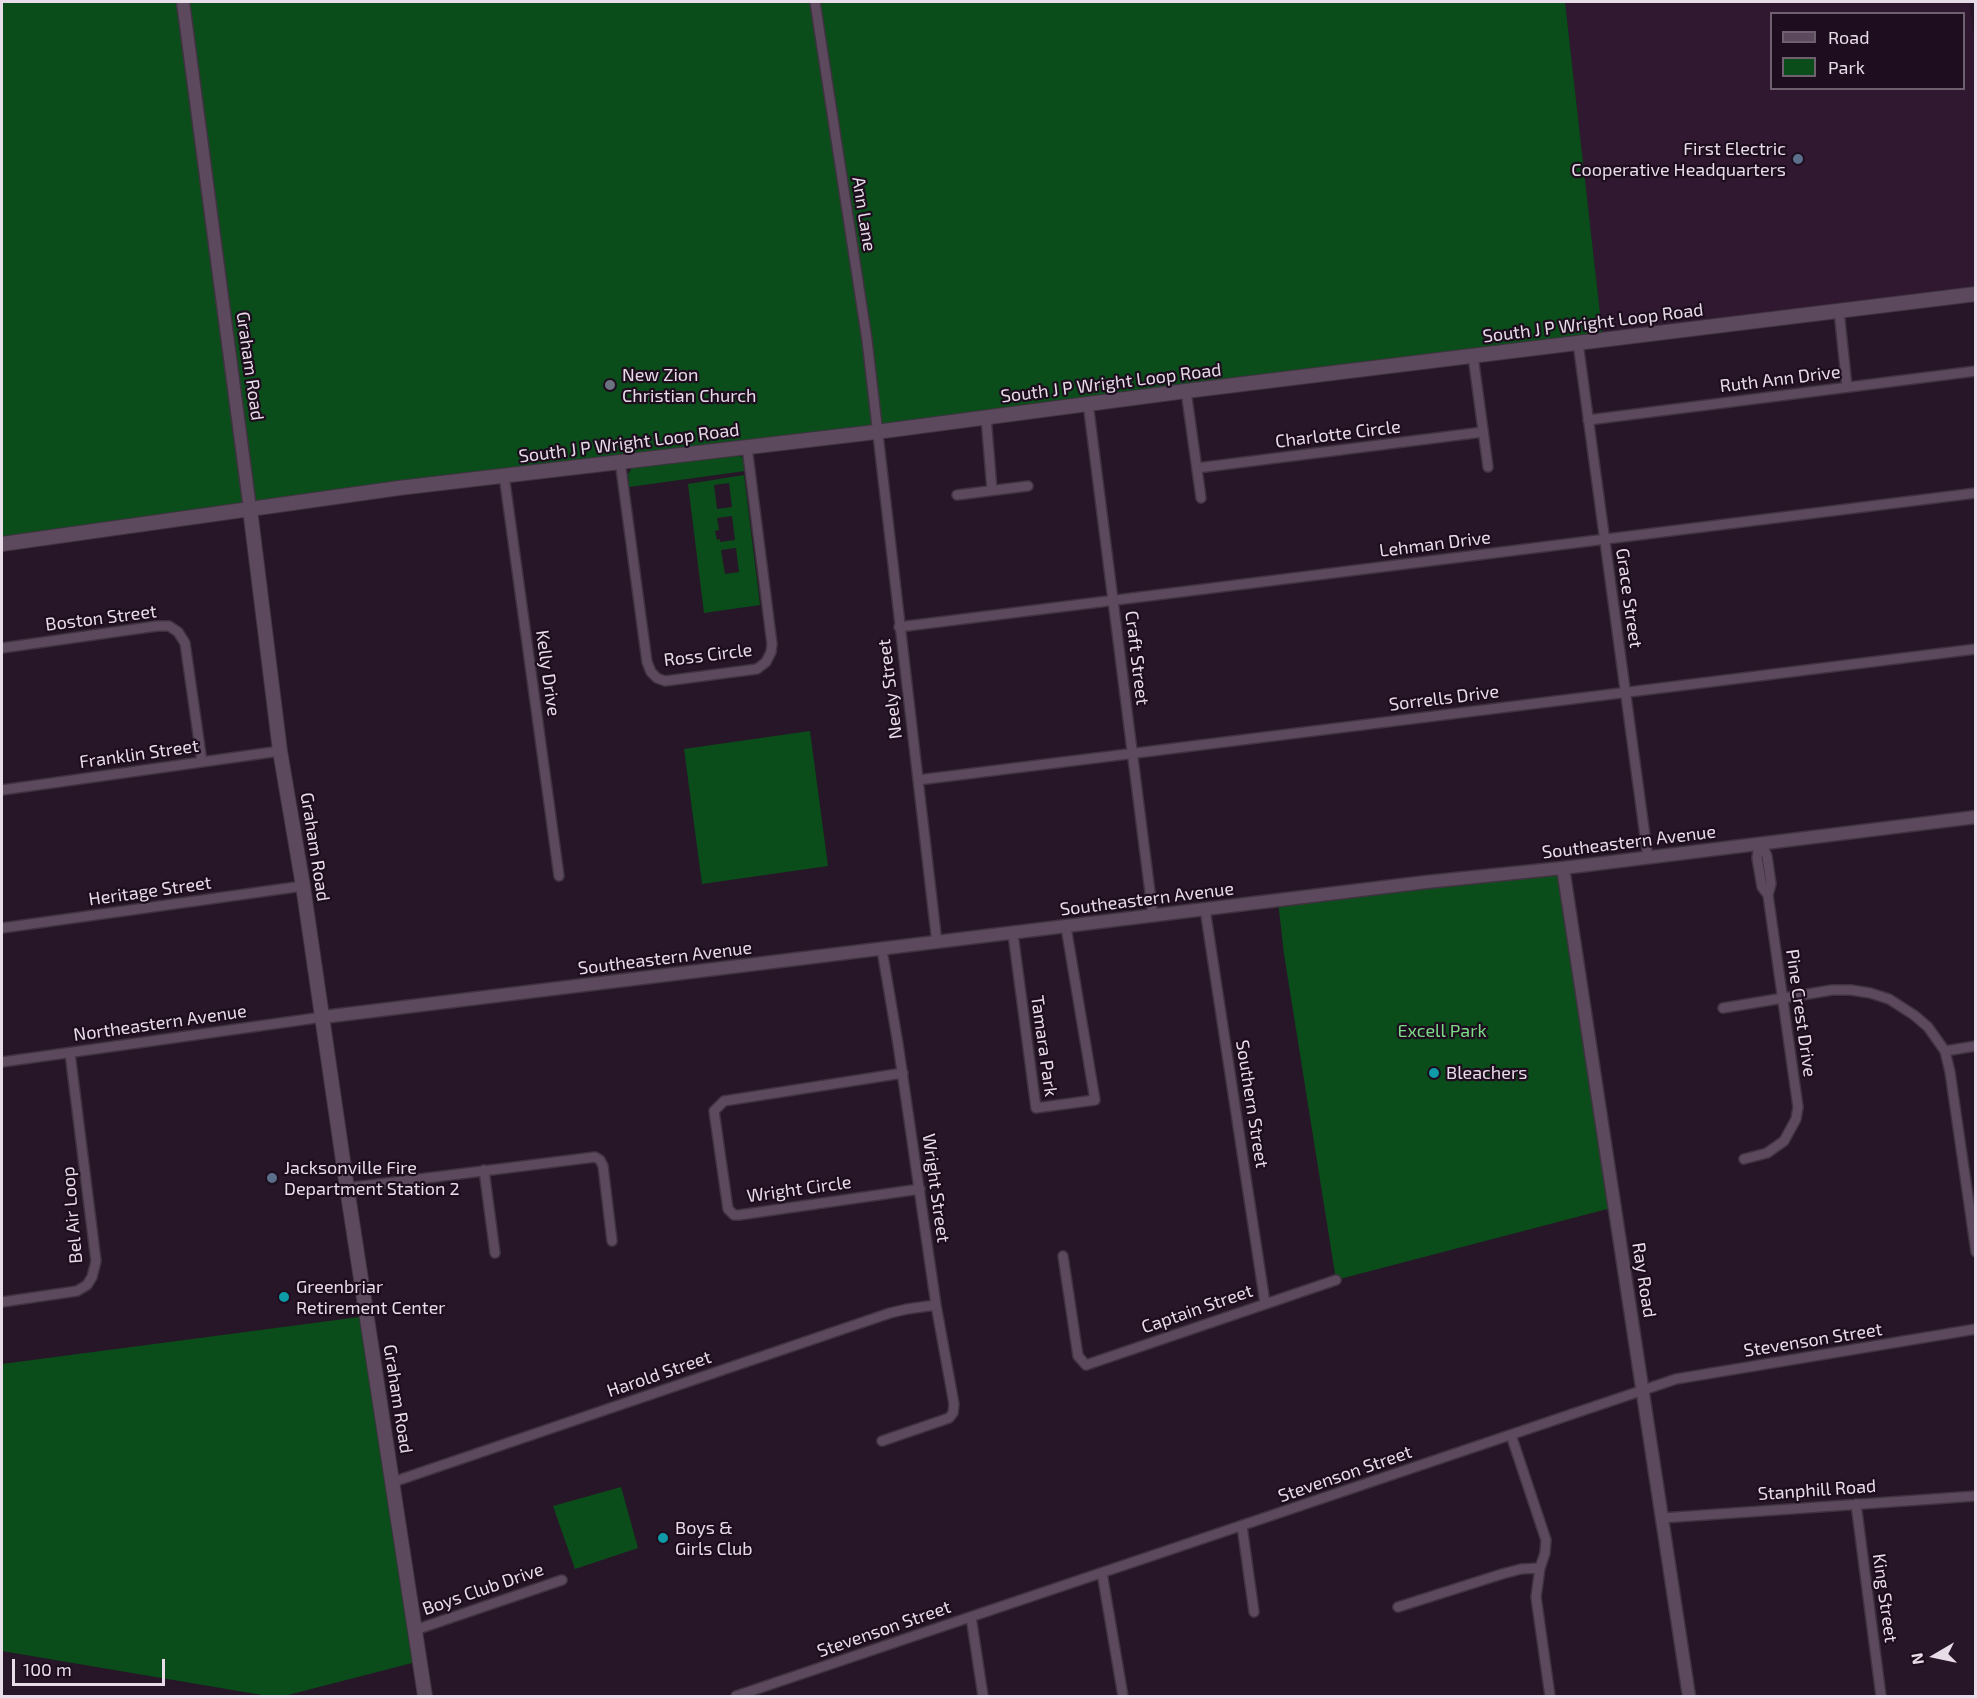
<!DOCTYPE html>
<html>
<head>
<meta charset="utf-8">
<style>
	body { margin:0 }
	#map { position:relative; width:1977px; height:1698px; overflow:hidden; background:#271627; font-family:"Exo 2",sans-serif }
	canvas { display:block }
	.frame { position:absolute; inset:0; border:3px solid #e8dce8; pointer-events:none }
	.legend { position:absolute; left:1770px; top:12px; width:195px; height:78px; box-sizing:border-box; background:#1d0d1e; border:2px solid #6e606f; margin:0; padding:8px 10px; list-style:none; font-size:18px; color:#e8dce8 }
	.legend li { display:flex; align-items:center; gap:12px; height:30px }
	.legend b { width:30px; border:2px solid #6e606f }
	.north { position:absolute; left:1905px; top:1626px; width:60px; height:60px; -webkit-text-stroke:4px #1d0d1e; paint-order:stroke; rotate:261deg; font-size:16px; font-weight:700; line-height:24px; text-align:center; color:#e8dce8 }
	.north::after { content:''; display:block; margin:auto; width:21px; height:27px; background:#e8dce8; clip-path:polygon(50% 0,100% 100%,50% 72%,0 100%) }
	.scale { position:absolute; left:12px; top:1659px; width:153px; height:27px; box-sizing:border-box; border:3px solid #e8dce8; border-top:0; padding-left:8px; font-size:18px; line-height:21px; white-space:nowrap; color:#e8dce8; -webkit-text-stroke:4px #1d0d1e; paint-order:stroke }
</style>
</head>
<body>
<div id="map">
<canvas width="1977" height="1698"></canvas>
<div class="frame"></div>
<ul class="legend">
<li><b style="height:8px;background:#5d495d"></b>Road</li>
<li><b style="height:16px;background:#0a4d1a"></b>Park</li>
</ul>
<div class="north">N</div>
<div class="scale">100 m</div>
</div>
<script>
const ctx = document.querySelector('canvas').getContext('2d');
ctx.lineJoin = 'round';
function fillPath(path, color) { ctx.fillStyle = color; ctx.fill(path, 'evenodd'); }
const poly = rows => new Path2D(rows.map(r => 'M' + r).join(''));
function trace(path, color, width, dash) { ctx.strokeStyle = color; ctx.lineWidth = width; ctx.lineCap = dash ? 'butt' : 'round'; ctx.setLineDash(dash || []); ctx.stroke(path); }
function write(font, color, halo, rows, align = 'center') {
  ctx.font = font + ' "Exo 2",sans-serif'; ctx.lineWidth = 4.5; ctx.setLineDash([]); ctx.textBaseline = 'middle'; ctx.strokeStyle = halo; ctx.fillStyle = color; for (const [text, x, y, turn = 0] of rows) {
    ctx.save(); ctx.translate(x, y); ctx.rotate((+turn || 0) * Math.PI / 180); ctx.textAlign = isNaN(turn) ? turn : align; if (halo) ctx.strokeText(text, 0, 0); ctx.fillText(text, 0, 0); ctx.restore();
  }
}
const built = poly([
	[1565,2,1969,2,1976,50,1975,294,1603,340],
	[1772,14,1964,14,1964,88,1772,88]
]);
const green = poly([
	[2,2,1565,2,1603,340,2,543],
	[736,453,743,458,745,471,629,487,628,474,634,465],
	[744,475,760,605,704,613,688,484],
	[729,483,732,507,717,509,714,485],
	[732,516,735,540,720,542,720,539,717,540,715,531,719,530,717,518],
	[736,548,739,572,725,574,721,550],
	[810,731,828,866,702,884,684,749],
	[1563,868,1615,1207,1336,1280,1284,954,1278,901],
	[367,1316,420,1661,284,1696,268,1696,2,1651,2,1364],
	[621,1487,638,1548,575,1569,553,1506]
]);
const minor = poly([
	[815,2,867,340,937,943],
	[1839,311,1847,387],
	[1578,343,1648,858],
	[1473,356,1488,467],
	[1186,391,1201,498],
	[1088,403,1153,916],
	[986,417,992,490],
	[1588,420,1976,371],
	[620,461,647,662,651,672,657,678,665,681,757,669,766,662,771,652,772,644,747,447],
	[1197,468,1483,432],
	[504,475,559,876],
	[957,495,1028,486],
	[899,627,1976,493],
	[2,648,157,626,169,626,178,632,185,643,202,762],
	[918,780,1976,649],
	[2,790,280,751],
	[1759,844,1764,849,1767,856,1771,884,1768,895],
	[1205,909,1265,1303],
	[2,928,303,886],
	[1013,934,1036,1108,1095,1100,1066,927],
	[1723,1008,1832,990,1851,990,1870,993,1889,999,1914,1015,1928,1027,1945,1051,1950,1072,1976,1252],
	[1945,1051,1976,1046],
	[2,1062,323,1017],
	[903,1073,724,1101,714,1111,728,1209,734,1215,739,1215,920,1189],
	[1744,1159,1767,1153,1784,1141,1796,1119,1798,1107,1768,895,1762,887,1757,858,1759,844],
	[484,1170,495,1253],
	[347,1188,595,1157,600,1160,603,1166,612,1241],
	[1063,1256,1078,1356,1086,1365,1336,1280],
	[2,1302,77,1291,87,1285,92,1277,96,1261,70,1053],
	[1511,1435,1546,1540,1545,1553,1540,1568,1536,1597,1550,1696],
	[882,1441,949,1418,953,1413,954,1404,936,1305,898,1044,882,950],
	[393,1482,890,1313,907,1309,936,1305],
	[1856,1504,1881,1696],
	[1662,1518,1976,1496],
	[1242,1526,1254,1612],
	[1102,1573,1123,1696],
	[1398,1607,1502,1574,1521,1569,1540,1568],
	[971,1617,983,1696],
	[415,1630,562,1580],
	[736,1696,1676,1379,1976,1329]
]);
const tertiary = poly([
	[183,2,250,509],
	[1563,868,1689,1696],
	[323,1017,1426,882,1563,868,1976,817]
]);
const secondary = poly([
	[250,509,280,751,303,886,347,1188,425,1696],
	[2,544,399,488,876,432,1186,391,1976,294]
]);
const markers = [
	[1798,159,6,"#5c6f8a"],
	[610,385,6,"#6b7280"],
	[1434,1073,6,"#0f9aa8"],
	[272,1178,6,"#5c6f8a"],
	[284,1297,6,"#0f9aa8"],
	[663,1538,6,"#0f9aa8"]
];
const poiNames = [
	["First Electric",1786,149,"right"],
	["Cooperative Headquarters",1786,170,"right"],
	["New Zion",622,375],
	["Christian Church",622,396],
	["Bleachers",1446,1073],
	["Jacksonville Fire",284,1168],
	["Department Station 2",284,1189],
	["Greenbriar",296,1287],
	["Retirement Center",296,1308],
	["Boys &",675,1528],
	["Girls Club",675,1549]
];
const streetNames = [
	["Ann Lane",864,214,81],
	["South J P Wright Loop Road",1593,323,-7],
	["Graham Road",250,366,82],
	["Ruth Ann Drive",1780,379,-7],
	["South J P Wright Loop Road",1111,383,-7],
	["Charlotte Circle",1338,434,-7],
	["South J P Wright Loop Road",629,443,-7],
	["Lehman Drive",1435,544,-7],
	["Grace Street",1629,598,82],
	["Boston Street",101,618,-7],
	["Ross Circle",708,655,-7],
	["Craft Street",1137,658,83],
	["Kelly Drive",548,673,82],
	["Neely Street",890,689,-97],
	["Sorrells Drive",1444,698,-7],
	["Franklin Street",139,754,-8],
	["Southeastern Avenue",1629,842,-7],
	["Graham Road",315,847,81],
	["Heritage Street",150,891,-8],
	["Southeastern Avenue",1147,899,-7],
	["Southeastern Avenue",665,958,-7],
	["Pine Crest Drive",1801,1013,82],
	["Northeastern Avenue",160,1023,-8],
	["Tamara Park",1044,1046,82],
	["Southern Street",1252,1104,81],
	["Wright Street",936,1188,82],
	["Wright Circle",799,1189,-8],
	["Bel Air Loop",72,1215,-95],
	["Ray Road",1644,1280,81],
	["Captain Street",1197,1309,-19],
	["Stevenson Street",1813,1340,-9],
	["Harold Street",659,1374,-19],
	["Graham Road",398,1399,81],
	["Stevenson Street",1345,1474,-19],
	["Stanphill Road",1817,1490,-4],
	["Boys Club Drive",483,1589,-19],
	["King Street",1885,1598,82],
	["Stevenson Street",884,1629,-19]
];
const parkNames = [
	["Excell Park",1442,1031]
];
fillPath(built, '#301930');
fillPath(green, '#0a4d1a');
trace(minor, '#3f3340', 12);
trace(tertiary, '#3f3340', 15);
trace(secondary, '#3f3340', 16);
trace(minor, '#5d495d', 9);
trace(tertiary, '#5d495d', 12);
trace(secondary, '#5d495d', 14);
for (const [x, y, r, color] of markers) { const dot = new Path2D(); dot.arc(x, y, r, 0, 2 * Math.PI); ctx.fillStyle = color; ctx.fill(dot); trace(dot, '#1d0d1e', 2); }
write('18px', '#e8dce8', '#1d0d1e', poiNames, 'left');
write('18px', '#e8dce8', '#1d0d1e', streetNames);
write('18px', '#7ddc88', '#1d0d1e', parkNames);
</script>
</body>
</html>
